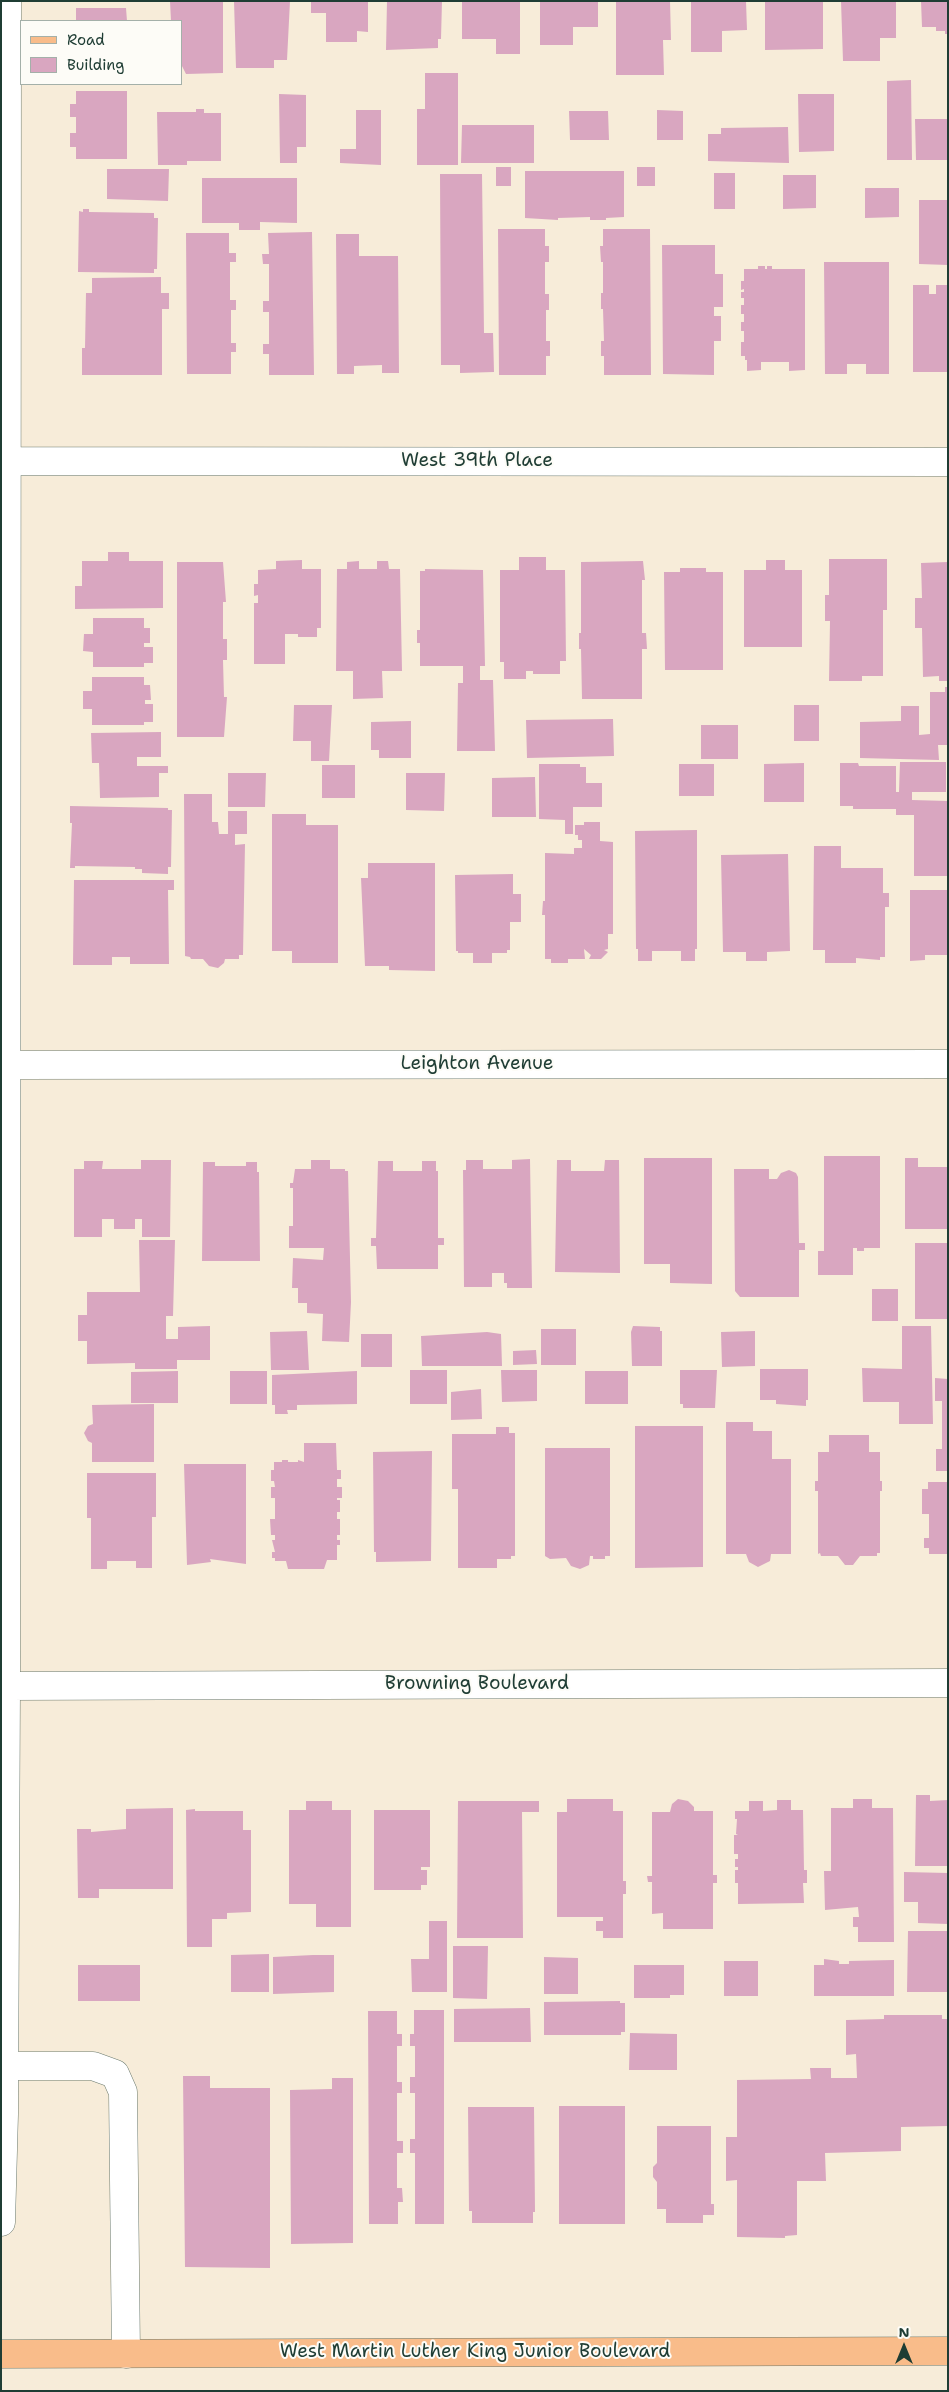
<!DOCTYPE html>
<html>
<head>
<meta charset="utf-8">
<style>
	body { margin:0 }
	#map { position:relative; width:949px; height:2392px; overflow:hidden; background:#f7ecd9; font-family:"Shantell Sans",sans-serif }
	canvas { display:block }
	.frame { position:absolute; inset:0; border:2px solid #1f3d34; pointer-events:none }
	.legend { position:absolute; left:20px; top:20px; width:162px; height:65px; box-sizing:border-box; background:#fdfcf7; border:1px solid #a4b0a9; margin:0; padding:6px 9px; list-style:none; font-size:15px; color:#1f3d34 }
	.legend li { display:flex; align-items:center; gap:10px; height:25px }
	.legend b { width:25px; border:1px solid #a4b0a9 }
	.north { position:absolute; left:879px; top:2322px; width:50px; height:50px; -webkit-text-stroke:4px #fdfcf7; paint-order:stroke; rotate:0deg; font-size:14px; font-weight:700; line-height:20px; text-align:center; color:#1f3d34 }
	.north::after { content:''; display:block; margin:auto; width:18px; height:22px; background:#1f3d34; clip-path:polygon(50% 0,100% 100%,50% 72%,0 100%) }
</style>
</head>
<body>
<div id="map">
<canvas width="949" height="2392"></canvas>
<div class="frame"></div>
<ul class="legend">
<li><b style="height:6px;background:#f9bc8a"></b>Road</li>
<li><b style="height:14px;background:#d9a6c0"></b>Building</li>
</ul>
<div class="north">N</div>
</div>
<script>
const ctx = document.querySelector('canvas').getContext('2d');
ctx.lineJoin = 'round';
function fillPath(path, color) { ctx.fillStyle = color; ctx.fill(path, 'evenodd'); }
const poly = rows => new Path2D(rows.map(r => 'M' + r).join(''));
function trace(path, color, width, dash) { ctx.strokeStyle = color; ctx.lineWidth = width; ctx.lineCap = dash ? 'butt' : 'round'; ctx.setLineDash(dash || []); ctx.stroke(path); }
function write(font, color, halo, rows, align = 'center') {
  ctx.font = font + ' "Shantell Sans",sans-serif'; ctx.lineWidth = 4; ctx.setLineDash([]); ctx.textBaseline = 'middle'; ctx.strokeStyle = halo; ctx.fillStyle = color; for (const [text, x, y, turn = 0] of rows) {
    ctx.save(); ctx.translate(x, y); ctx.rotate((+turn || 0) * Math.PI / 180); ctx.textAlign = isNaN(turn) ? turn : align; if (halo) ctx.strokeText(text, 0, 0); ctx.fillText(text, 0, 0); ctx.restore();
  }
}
const building = poly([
	[170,1,223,1,223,73,186,74,181,64,181,21,171,21],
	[234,1,290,1,287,60,274,60,274,68,236,68],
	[311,1,368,1,368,32,357,31,357,42,326,42,326,13,311,13],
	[387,1,442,1,441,39,438,39,438,48,386,50],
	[462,1,520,1,520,54,496,54,496,39,462,39],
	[540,1,598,1,598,27,573,27,573,45,540,45],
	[616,1,670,1,671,40,663,40,664,75,616,75],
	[691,1,746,1,747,30,722,31,722,52,691,52],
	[765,1,823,1,823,49,765,50],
	[841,1,896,1,896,38,880,38,880,61,843,61],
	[921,1,948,1,948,34,945,34,945,31,936,31,936,27,922,27],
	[76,8,126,8,127,21,76,21],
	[425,73,458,73,458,165,417,165,417,109,425,109],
	[911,80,912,160,887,160,887,81],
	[76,91,127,91,127,159,76,159,76,147,70,147,70,133,76,133,76,117,70,117,70,104,76,104],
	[279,94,306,95,306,147,297,147,297,163,280,163],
	[798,94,834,94,834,151,799,152],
	[196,109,204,109,204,113,221,113,221,161,187,161,187,165,158,165,157,112,196,112],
	[356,110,381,110,381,165,340,163,340,149,356,149],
	[657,110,683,111,683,140,657,140],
	[569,111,608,111,609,140,570,140],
	[915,119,948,119,948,160,916,160],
	[462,125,534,125,534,163,461,163],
	[788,127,789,163,708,161,708,134,721,134,721,128],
	[496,167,511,167,511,186,496,186],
	[637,167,655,167,655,186,637,186],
	[107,169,169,169,168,201,107,199],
	[525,171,624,171,624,217,606,218,606,220,590,220,590,217,558,218,558,220,525,218],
	[714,173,735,173,735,209,714,209],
	[440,174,482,174,484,333,493,333,494,372,460,373,460,365,441,365],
	[783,175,816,175,816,208,783,209],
	[202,178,297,178,297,223,260,222,260,230,239,230,239,223,202,223],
	[865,188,899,188,899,217,865,218],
	[919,200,948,200,948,265,919,264],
	[83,209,89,209,89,212,154,213,154,218,158,218,157,269,154,269,154,273,78,272,79,211,83,212],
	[498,229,545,229,545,246,549,246,549,262,545,262,545,294,549,294,549,310,546,310,546,341,550,341,550,356,546,356,546,375,499,375],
	[603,229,650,229,651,375,604,375,604,356,601,356,601,341,604,341,603,309,601,309,601,293,603,293,603,262,601,262,600,246,603,246],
	[312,232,314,375,269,375,269,354,263,354,263,344,269,344,269,312,263,312,263,301,269,301,269,264,263,264,262,254,269,254,268,233],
	[186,233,229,233,229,253,236,253,236,262,230,262,230,300,236,300,236,310,231,310,231,343,236,343,236,352,231,352,231,374,187,374],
	[336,234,359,234,359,256,398,256,399,373,382,373,382,365,354,366,354,374,337,374],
	[662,245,715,245,715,274,723,274,723,307,714,307,714,316,721,316,721,341,714,341,714,375,663,374],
	[824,262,889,262,889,374,866,374,866,364,847,364,847,374,825,374],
	[758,266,765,266,765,269,767,269,767,266,772,266,772,269,805,269,805,370,789,371,789,362,761,362,761,370,747,371,747,360,745,360,745,356,741,356,741,342,744,342,744,331,741,331,741,322,744,322,744,314,741,314,741,305,744,305,744,298,741,298,741,292,744,292,744,289,741,290,741,281,744,281,744,269,758,269],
	[161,277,161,293,169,293,169,309,162,309,162,375,82,375,82,348,85,348,86,293,92,293,92,278],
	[913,285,929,285,929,294,936,294,936,285,948,285,948,372,913,372],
	[108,552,129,552,129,561,163,561,163,608,75,609,75,586,82,586,82,561,108,561],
	[519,557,546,557,546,570,565,570,566,661,560,661,560,674,533,674,533,671,526,671,526,679,504,679,504,662,500,662,500,570,519,570],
	[829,559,887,559,887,610,883,610,883,676,862,676,862,681,829,681,830,621,825,621,825,595,829,595],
	[302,560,302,569,321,569,321,628,317,628,317,637,298,637,298,634,285,634,285,664,254,664,254,603,258,603,258,595,254,596,254,584,258,584,258,570,276,569,276,561],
	[766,560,785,560,785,570,802,570,802,647,744,647,744,570,766,570],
	[359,561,359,569,377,569,377,561,388,561,389,569,400,569,402,671,382,671,383,698,353,699,353,671,336,671,337,569,347,569,347,562],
	[643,561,645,580,642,580,642,633,646,633,647,649,642,649,642,699,582,699,581,649,579,649,579,633,581,633,581,562],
	[177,562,223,562,226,602,223,602,223,639,227,639,227,660,223,660,224,697,227,697,224,737,177,737],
	[948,562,948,681,939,681,939,676,923,677,922,628,915,628,915,598,922,598,921,563],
	[680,568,706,568,706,572,723,572,723,670,665,670,664,572,680,572],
	[425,569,483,570,485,666,480,666,480,680,493,680,495,751,457,751,458,683,463,683,463,666,420,666,420,643,417,643,417,630,420,630,420,571,425,571],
	[93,618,144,618,144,628,150,628,150,643,144,643,144,647,153,647,153,663,144,663,144,667,93,667,93,652,83,651,84,634,93,634],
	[92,677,144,677,144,685,150,685,151,700,145,700,145,704,153,704,153,722,144,722,144,725,92,725,92,709,83,709,83,691,92,691],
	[945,687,948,687,948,745,938,745,939,760,860,758,860,722,901,721,901,706,919,706,919,735,930,734,930,692,945,692],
	[294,705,332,705,329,761,311,761,311,741,293,741],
	[794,705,819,705,819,741,794,741],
	[613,719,614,756,527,758,526,720],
	[411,721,411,758,379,758,379,750,371,750,371,722],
	[701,725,738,725,738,759,701,759],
	[161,732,161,757,137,757,137,766,168,766,168,773,159,773,159,797,100,798,99,763,92,763,91,733],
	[900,762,946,762,946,792,912,792,912,800,948,801,948,876,914,876,914,815,896,815,896,809,853,809,853,806,840,806,840,763,858,763,859,766,896,766,896,792,899,792],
	[804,763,804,802,764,802,764,764],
	[539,764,580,764,580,767,586,767,586,783,602,783,602,807,573,807,573,834,565,834,565,820,539,819],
	[679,764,714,764,714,796,679,796],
	[322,765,355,765,355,798,322,798],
	[228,773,266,773,265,807,228,807],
	[406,773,445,773,444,811,406,810],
	[535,777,536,817,492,817,492,778],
	[184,794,212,794,212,822,218,822,219,834,228,834,228,811,247,811,247,834,235,834,235,845,245,844,243,955,239,955,239,959,225,959,224,963,218,968,209,966,203,959,191,959,190,957,185,956],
	[70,806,168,808,168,810,172,810,171,867,168,867,168,874,142,873,142,869,135,869,135,867,75,866,75,868,70,868,72,823,70,823],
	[272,814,306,814,306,825,338,825,338,963,292,963,292,951,272,951],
	[584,822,600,822,600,841,613,842,613,934,608,934,608,949,604,950,608,952,601,959,589,959,591,955,584,949,585,959,568,959,568,963,551,963,551,959,545,959,545,915,542,915,543,901,545,901,545,853,574,854,574,848,582,848,582,840,578,840,578,835,575,835,575,825,584,825],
	[697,830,697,949,695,949,695,961,681,961,681,951,652,951,652,961,638,961,638,949,636,949,635,831],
	[814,846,841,846,841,868,883,868,883,893,889,893,889,907,885,907,885,957,880,957,880,960,856,958,856,963,825,963,825,950,813,950],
	[788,854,790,951,767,952,767,961,746,961,746,952,723,952,721,855],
	[368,863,435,863,435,971,389,970,389,966,365,966,361,878,368,878],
	[513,874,513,894,521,894,521,922,510,922,510,950,507,950,507,953,492,953,492,963,473,963,473,953,458,953,458,951,456,951,455,875],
	[74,880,174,880,174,890,168,890,169,964,130,964,130,957,112,957,112,965,73,965],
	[910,890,948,890,948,955,925,955,925,960,910,961],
	[824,1156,880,1156,880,1248,864,1248,864,1251,857,1251,857,1248,853,1248,853,1275,818,1275,818,1251,824,1251],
	[644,1158,712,1158,712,1284,670,1283,670,1264,644,1264],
	[905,1158,918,1158,918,1167,948,1167,948,1229,905,1229],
	[530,1159,532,1288,507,1288,507,1283,504,1283,504,1273,492,1273,492,1287,464,1287,463,1170,466,1170,466,1160,483,1160,483,1169,512,1169,512,1160],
	[141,1160,171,1160,170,1237,142,1237,142,1219,135,1219,135,1229,114,1229,114,1219,102,1219,102,1237,74,1237,74,1169,84,1169,84,1161,103,1161,102,1169,141,1169],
	[311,1160,330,1160,330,1169,345,1169,345,1171,348,1171,351,1302,349,1342,322,1341,323,1314,307,1313,307,1303,298,1303,298,1288,292,1288,293,1258,323,1260,324,1248,289,1248,289,1226,293,1226,293,1188,290,1188,290,1183,293,1183,295,1169,311,1169],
	[557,1160,571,1160,571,1171,604,1171,605,1160,619,1160,620,1273,555,1272],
	[378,1161,393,1161,393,1171,422,1171,422,1161,436,1161,436,1171,438,1171,438,1238,444,1238,444,1245,438,1245,438,1269,377,1269,376,1246,371,1246,371,1238,376,1238],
	[203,1162,215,1162,215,1166,246,1166,246,1162,257,1162,257,1172,259,1172,260,1261,202,1261],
	[734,1169,769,1169,769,1179,777,1179,781,1173,789,1170,796,1173,798,1177,799,1243,805,1243,805,1250,799,1250,799,1297,740,1297,735,1291],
	[139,1240,175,1240,173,1316,166,1316,166,1339,178,1339,178,1327,210,1326,210,1360,177,1360,177,1369,135,1369,135,1363,87,1364,87,1341,78,1341,78,1315,87,1315,87,1292,140,1292],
	[915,1243,948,1243,948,1319,915,1319],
	[872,1289,898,1289,898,1321,872,1321],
	[633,1326,660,1327,660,1331,662,1331,662,1366,632,1366,631,1332],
	[902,1326,931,1326,933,1424,899,1424,899,1402,863,1402,862,1368,902,1369],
	[541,1329,576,1329,576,1365,541,1365],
	[307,1331,309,1370,271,1370,270,1332],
	[755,1331,755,1366,722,1367,721,1332],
	[487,1332,501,1334,502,1366,422,1366,421,1336],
	[361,1334,392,1334,392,1367,361,1367],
	[536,1350,537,1364,513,1365,513,1351],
	[760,1369,808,1369,808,1400,806,1400,806,1406,776,1404,776,1400,760,1400],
	[410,1370,447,1370,447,1404,410,1404],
	[501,1370,537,1370,537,1401,502,1402],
	[680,1370,717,1370,715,1408,683,1408,683,1404,680,1404],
	[178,1371,178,1403,131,1403,131,1372],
	[230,1371,267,1371,267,1404,230,1404],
	[357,1371,357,1404,297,1405,297,1410,287,1410,288,1414,275,1414,275,1405,272,1405,272,1375],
	[585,1371,628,1371,628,1404,585,1404],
	[935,1378,948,1379,948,1471,936,1471,936,1449,942,1449,942,1401,935,1401],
	[481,1389,482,1419,451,1420,451,1392],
	[154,1404,154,1462,92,1462,92,1443,88,1441,84,1433,88,1426,93,1424,92,1405],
	[726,1422,753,1422,753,1431,772,1431,772,1459,791,1459,791,1554,771,1554,770,1561,758,1567,749,1562,746,1554,726,1554],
	[635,1426,703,1426,703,1567,635,1568],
	[496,1427,509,1427,509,1433,515,1433,515,1556,511,1556,511,1559,497,1559,497,1568,458,1568,458,1489,452,1489,452,1434,496,1434],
	[829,1435,869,1435,869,1452,880,1452,880,1481,882,1481,882,1491,880,1491,880,1553,877,1553,877,1556,860,1556,853,1565,845,1565,838,1556,821,1556,820,1553,818,1554,818,1491,815,1491,815,1481,818,1481,818,1452,829,1452],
	[304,1443,336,1443,337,1470,341,1470,341,1479,337,1479,337,1487,342,1487,342,1498,337,1498,337,1500,340,1500,340,1512,337,1512,337,1519,340,1519,340,1535,337,1535,337,1540,340,1540,340,1545,337,1545,337,1560,327,1560,324,1569,288,1569,286,1561,275,1561,275,1558,272,1558,272,1552,275,1552,272,1540,275,1540,275,1535,271,1535,270,1519,275,1519,275,1498,271,1498,271,1487,275,1487,274,1481,271,1481,271,1470,274,1470,274,1462,282,1462,282,1460,288,1460,288,1462,298,1462,298,1460,304,1462],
	[545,1448,610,1448,610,1556,605,1556,605,1559,593,1559,593,1556,590,1556,589,1565,580,1569,571,1566,566,1558,550,1559,545,1556],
	[432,1451,431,1561,376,1562,376,1552,374,1552,373,1452],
	[184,1464,246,1464,246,1564,210,1559,211,1562,187,1565],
	[87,1473,156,1473,156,1517,152,1517,152,1568,136,1568,136,1561,107,1561,107,1569,91,1569,91,1518,87,1518],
	[928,1482,948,1482,948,1554,929,1554,929,1548,924,1548,924,1538,929,1538,929,1514,922,1514,922,1489,928,1489],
	[916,1795,930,1795,930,1801,948,1800,948,1866,915,1866],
	[567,1799,613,1799,613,1811,623,1811,623,1881,626,1881,626,1894,623,1894,623,1938,603,1938,603,1931,596,1931,596,1921,603,1921,603,1917,557,1917,557,1812,567,1812],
	[678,1799,688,1801,694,1807,694,1811,713,1811,713,1875,717,1875,717,1883,713,1883,713,1929,663,1929,663,1913,652,1914,652,1882,648,1882,647,1876,652,1876,652,1812,670,1812,672,1804],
	[853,1799,872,1799,872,1808,893,1808,894,1942,858,1942,858,1927,853,1927,853,1917,859,1917,858,1907,825,1910,824,1871,831,1871,831,1808,853,1808],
	[777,1800,791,1800,791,1810,803,1810,804,1870,807,1870,807,1883,803,1883,804,1903,738,1904,738,1883,735,1883,735,1870,738,1870,738,1867,735,1867,735,1859,738,1859,738,1854,734,1854,734,1835,738,1835,736,1834,737,1819,735,1819,735,1811,749,1811,749,1801,763,1801,763,1811,777,1810],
	[306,1801,332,1801,332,1810,351,1810,351,1927,316,1927,316,1904,289,1904,289,1810,306,1810],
	[458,1801,539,1801,539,1812,522,1812,523,1938,457,1938],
	[173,1808,173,1889,99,1889,99,1898,78,1898,77,1829,91,1829,91,1832,126,1829,126,1809],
	[195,1809,195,1811,243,1811,243,1830,251,1830,251,1912,227,1913,227,1919,212,1919,212,1947,187,1947,186,1810],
	[374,1810,430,1810,430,1867,421,1867,421,1870,427,1870,427,1885,421,1885,421,1890,374,1890],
	[904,1872,948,1873,948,1924,918,1923,918,1902,904,1902],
	[429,1921,447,1921,447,1992,412,1992,411,1959,429,1959],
	[908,1931,948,1931,948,1992,907,1992],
	[453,1946,488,1946,487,1999,453,1998],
	[269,1954,269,1992,231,1992,231,1955],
	[313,1955,334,1955,334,1992,273,1994,273,1957],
	[544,1957,578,1958,578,1994,544,1994],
	[824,1959,839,1961,839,1964,849,1964,849,1961,894,1960,894,1996,814,1996,814,1965,824,1965],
	[724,1961,758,1961,758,1996,724,1996],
	[78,1965,140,1965,140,2001,78,2001],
	[634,1965,684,1965,684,1995,670,1995,670,1998,634,1998],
	[620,2001,620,2003,625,2003,625,2032,621,2032,621,2035,544,2035,544,2002],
	[530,2008,531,2042,454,2042,454,2009],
	[414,2010,444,2010,444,2224,415,2224,415,2153,410,2153,410,2139,415,2139,415,2093,410,2093,410,2077,415,2077,415,2046,410,2046,410,2034,414,2034],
	[368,2011,397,2011,397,2034,402,2034,402,2046,397,2046,397,2082,402,2082,402,2093,397,2093,397,2141,403,2141,403,2153,397,2153,397,2188,402,2188,403,2202,398,2202,398,2224,369,2224],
	[884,2015,942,2015,942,2019,948,2019,948,2126,901,2127,901,2151,825,2153,826,2181,797,2181,797,2235,785,2236,785,2238,737,2237,737,2180,726,2181,726,2137,737,2137,737,2080,811,2079,810,2068,831,2068,831,2078,857,2078,856,2054,846,2055,846,2020,884,2019],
	[630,2033,677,2034,677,2070,629,2070],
	[183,2076,210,2076,210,2088,270,2088,270,2268,185,2267],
	[332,2078,353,2078,353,2243,291,2244,290,2090,332,2089],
	[559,2106,625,2106,625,2224,559,2224],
	[468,2107,534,2107,535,2212,533,2212,533,2223,472,2223,472,2211,469,2211],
	[657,2126,711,2126,711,2204,714,2204,714,2215,703,2215,703,2223,666,2223,666,2209,657,2209,657,2182,653,2177,653,2167,657,2163]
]);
const minor = poly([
	[6,461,948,462],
	[6,1065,948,1064],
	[6,1686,948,1683],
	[4,2066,93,2066,115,2074,123,2092,126,2354],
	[1,2222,4,2114,6,1686,7,1]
]);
const major = poly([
	[1,2354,948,2351]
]);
const streetNames = [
	["West 39th Place",477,461],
	["Leighton Avenue",477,1064],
	["Browning Boulevard",477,1684],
	["West Martin Luther King Junior Boulevard",475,2352]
];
fillPath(building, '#d9a6c0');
trace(minor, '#6b7a6e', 29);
trace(major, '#6b7a6e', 29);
trace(minor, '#fff', 28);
trace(major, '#f9bc8a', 28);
write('19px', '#1f3d34', '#fdfcf7', streetNames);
</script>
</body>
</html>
